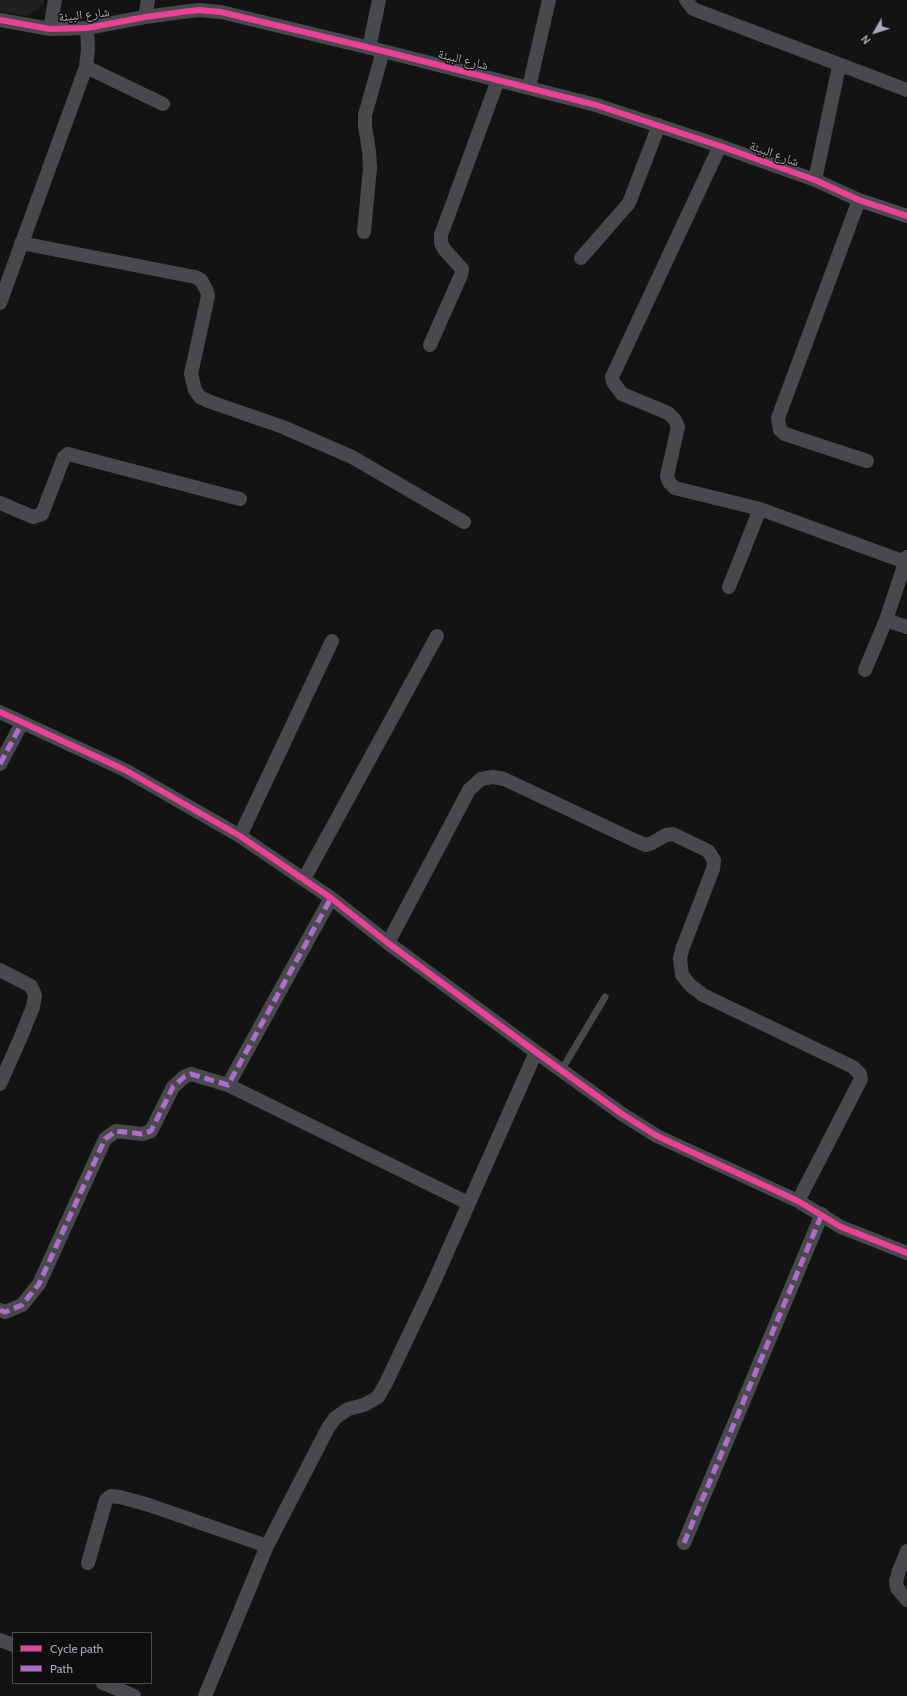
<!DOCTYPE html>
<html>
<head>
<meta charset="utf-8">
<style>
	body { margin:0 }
	#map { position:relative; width:907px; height:1696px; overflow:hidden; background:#131314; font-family:Cabin,sans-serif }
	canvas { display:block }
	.legend { position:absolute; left:12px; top:1632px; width:140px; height:52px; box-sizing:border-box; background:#0e0e0f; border:1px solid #4a4c51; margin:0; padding:5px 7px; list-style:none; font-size:12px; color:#a5aab4 }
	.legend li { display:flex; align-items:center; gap:8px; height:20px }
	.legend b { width:20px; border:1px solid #4a4c51 }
	.north { position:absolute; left:855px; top:12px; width:40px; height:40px; -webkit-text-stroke:3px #0e0e0f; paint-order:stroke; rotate:231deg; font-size:11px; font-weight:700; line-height:16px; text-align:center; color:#a5aab4 }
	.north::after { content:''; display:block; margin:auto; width:14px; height:18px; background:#a5aab4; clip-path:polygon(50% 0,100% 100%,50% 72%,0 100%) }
</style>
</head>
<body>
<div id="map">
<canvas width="907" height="1696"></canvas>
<ul class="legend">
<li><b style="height:5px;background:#ea4096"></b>Cycle path</li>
<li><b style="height:5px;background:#b06ccc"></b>Path</li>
</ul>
<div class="north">N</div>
</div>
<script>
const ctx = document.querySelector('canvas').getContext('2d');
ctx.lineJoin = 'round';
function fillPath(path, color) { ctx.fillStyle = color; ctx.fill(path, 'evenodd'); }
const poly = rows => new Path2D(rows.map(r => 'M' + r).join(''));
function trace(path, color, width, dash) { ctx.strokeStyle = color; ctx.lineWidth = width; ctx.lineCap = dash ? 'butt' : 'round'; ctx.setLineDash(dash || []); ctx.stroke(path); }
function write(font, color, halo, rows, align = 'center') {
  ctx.font = font + ' Cabin,"Noto Naskh Arabic",sans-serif'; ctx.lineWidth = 3; ctx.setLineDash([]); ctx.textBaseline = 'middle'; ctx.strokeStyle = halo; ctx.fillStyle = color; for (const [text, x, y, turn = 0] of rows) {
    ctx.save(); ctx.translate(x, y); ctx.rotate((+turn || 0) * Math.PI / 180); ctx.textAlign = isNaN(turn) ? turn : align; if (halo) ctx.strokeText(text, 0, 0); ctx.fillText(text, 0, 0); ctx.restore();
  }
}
const built = poly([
	[0,0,44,0,43,5,27,16,0,11]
]);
const lane = poly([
	[561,1071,605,997]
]);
const street = poly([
	[686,0,693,9,907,90],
	[145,17,148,0],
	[0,20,50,29,87,28,145,17,182,12,199,10,221,12,383,51,596,105,720,146,815,180,859,200,907,216],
	[50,29,55,0],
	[369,48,379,0],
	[86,67,163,104],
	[529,87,549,0],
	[720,146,612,377,613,382,622,394,668,413,675,420,678,427,667,476,669,482,675,488,760,509,905,562],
	[815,180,839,66],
	[859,200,778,418,780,430,785,434,867,461],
	[364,232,370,168,369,151,365,126,365,115,383,51],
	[21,243,195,277,201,280,207,291,208,296,191,374,195,390,200,397,208,401,283,427,352,457,464,522],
	[581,258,629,203,659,125],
	[0,303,86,67,88,49,87,28],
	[430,345,461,275,462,269,444,249,441,243,441,235,498,80],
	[0,503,33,517,42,514,64,457,68,454,240,499],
	[729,587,760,509],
	[886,620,907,627],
	[865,670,886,620,907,557],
	[0,712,125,770,240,836,331,898,388,943,536,1052,622,1114,657,1136,798,1201,841,1227,907,1253],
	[0,764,22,723],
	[240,836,332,641],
	[304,879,437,636],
	[388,943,469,790,481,779,493,777,504,779,636,841,646,845,652,843,666,835,673,834,708,851,714,860,713,869,683,947,680,958,682,975,690,985,703,995,853,1067,860,1074,861,1079,798,1201],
	[0,970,31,986,35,995,33,1007,20,1039,0,1084],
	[228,1085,468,1203],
	[0,1310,5,1312,22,1305,39,1284,105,1139,116,1131,142,1134,151,1131,173,1087,184,1077,191,1074,228,1085,331,898],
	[684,1543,822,1214],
	[907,1551,899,1571,896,1581,897,1588,907,1600],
	[88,1563,106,1500,111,1496,120,1497,149,1505,267,1546],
	[0,1640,13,1645],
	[103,1683,134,1696],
	[205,1696,267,1546,328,1428,335,1418,348,1409,364,1405,378,1397,386,1383,434,1282,536,1052]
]);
const quiet = poly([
	[0,764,22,723],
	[0,1310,5,1312,22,1305,39,1284,105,1139,116,1131,142,1134,151,1131,173,1087,184,1077,191,1074,228,1085,331,898],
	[684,1543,822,1214]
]);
const cycleway = poly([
	[0,20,50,29,87,28,145,17,182,12,199,10,221,12,383,51,596,105,720,146,815,180,859,200,907,216],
	[0,712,125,770,240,836,331,898,388,943,536,1052,622,1114,657,1136,798,1201,841,1227,907,1253]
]);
const streetNames = [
	["شارع البيئة",84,15,-6],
	["شارع البيئة",463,60,14],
	["شارع البيئة",774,154,20]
];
fillPath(built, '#202022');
trace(lane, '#48494c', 7);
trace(street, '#48494c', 14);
trace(quiet, '#b06ccc', 5, [10, 5]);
trace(cycleway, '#ea4096', 6);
write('13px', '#a5aab4', '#0e0e0f', streetNames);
</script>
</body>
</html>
